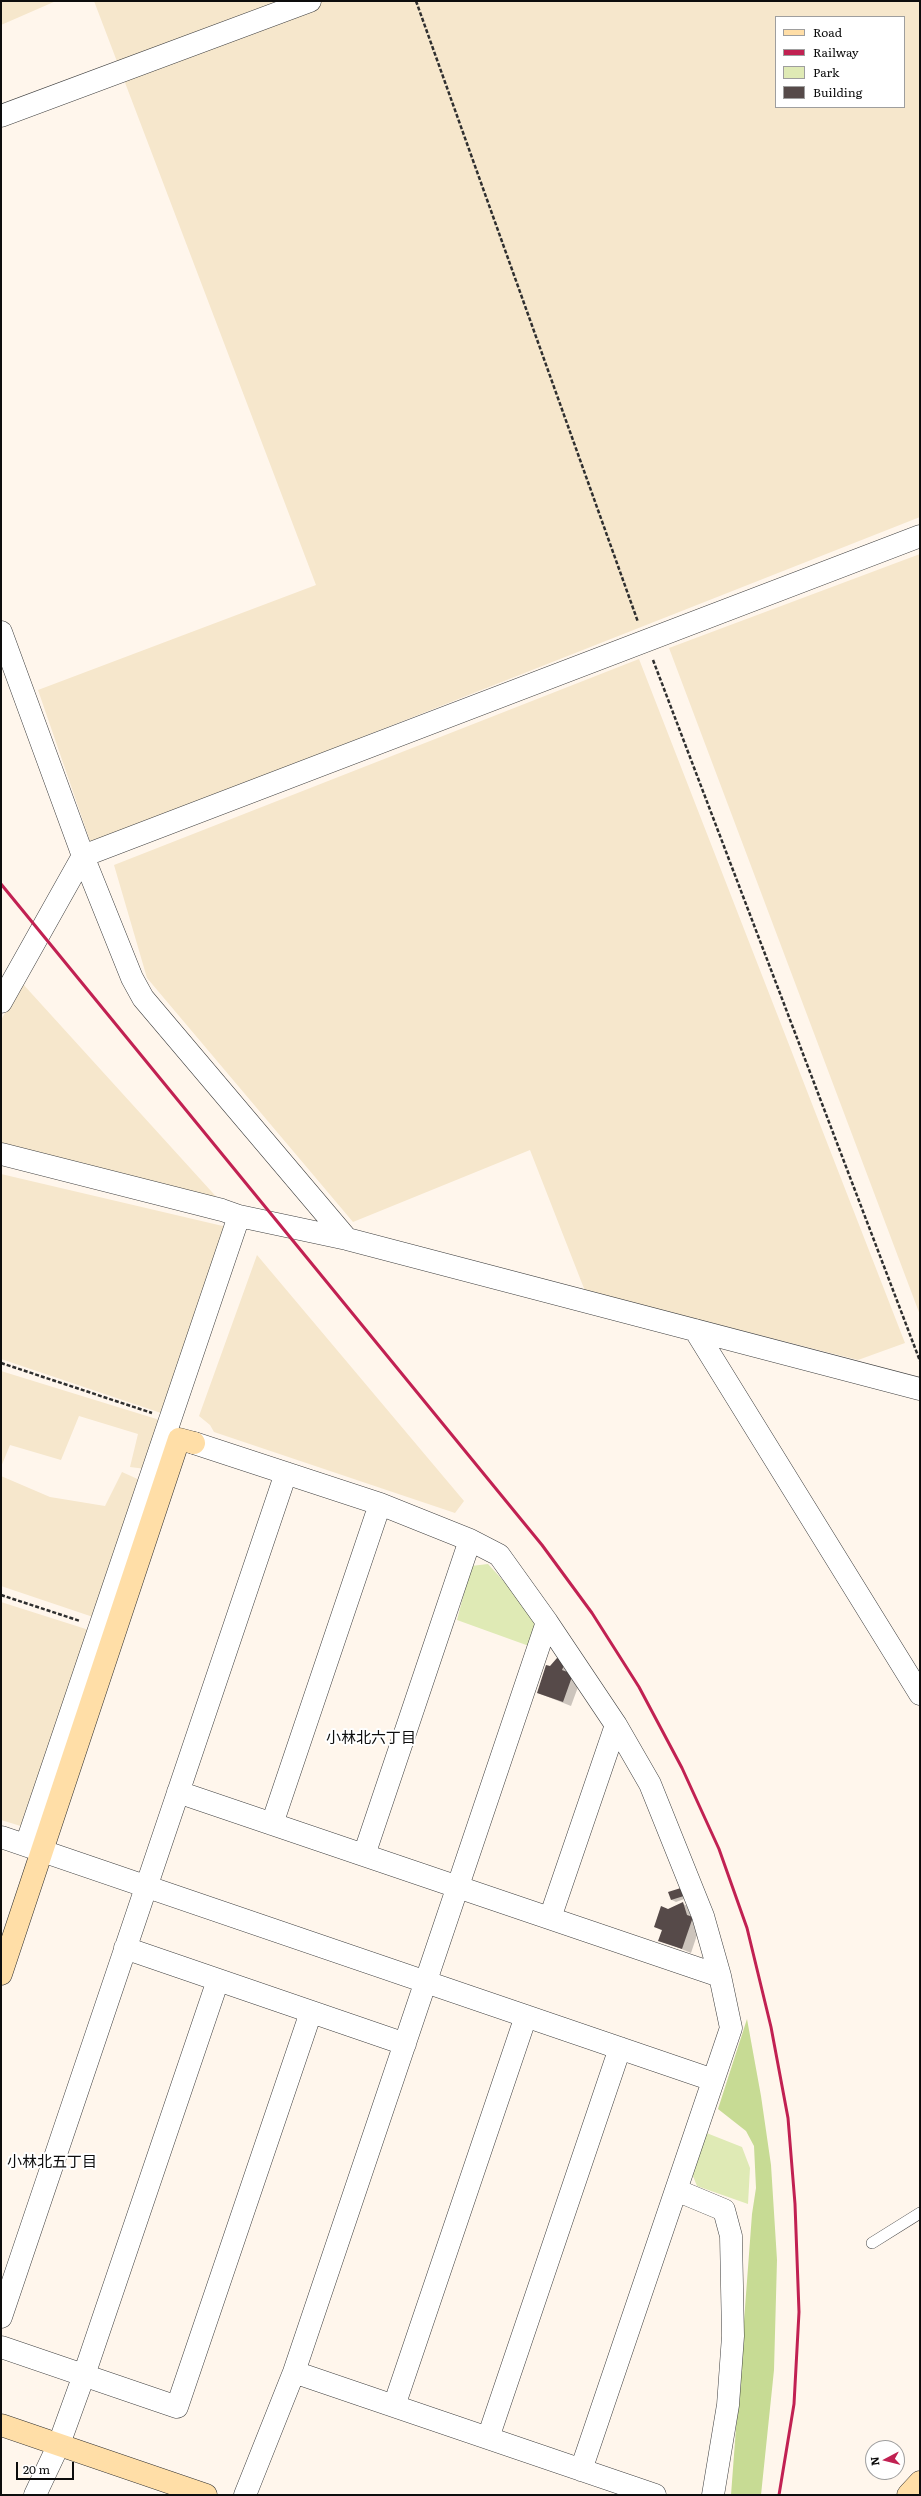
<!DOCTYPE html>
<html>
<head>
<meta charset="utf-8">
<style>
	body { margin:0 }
	#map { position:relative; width:921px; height:2496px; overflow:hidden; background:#fff6ec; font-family:Literata,serif }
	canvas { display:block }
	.frame { position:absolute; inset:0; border:2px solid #0d0d0d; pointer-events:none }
	.legend { position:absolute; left:775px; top:16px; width:130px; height:92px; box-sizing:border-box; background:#fff; border:1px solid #9e9e9e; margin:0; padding:5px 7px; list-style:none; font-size:12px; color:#0d0d0d }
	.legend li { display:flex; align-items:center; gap:8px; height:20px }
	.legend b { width:20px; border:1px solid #9e9e9e }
	.north { position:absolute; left:865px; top:2440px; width:40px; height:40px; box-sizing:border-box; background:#fff; border:1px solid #9e9e9e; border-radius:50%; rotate:263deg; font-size:11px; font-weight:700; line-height:16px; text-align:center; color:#0d0d0d }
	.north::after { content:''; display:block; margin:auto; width:14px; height:18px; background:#c12152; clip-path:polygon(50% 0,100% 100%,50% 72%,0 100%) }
	.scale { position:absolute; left:16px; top:2462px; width:58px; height:18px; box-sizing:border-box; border:2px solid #0d0d0d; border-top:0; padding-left:5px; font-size:12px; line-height:14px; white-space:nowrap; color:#0d0d0d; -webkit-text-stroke:3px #fff; paint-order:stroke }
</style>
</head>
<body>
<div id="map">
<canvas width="921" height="2496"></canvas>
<div class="frame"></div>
<ul class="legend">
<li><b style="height:5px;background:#ffdea7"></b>Road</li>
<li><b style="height:5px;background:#c12152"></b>Railway</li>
<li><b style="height:11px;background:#dfeab5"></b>Park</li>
<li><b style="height:11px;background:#564a49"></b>Building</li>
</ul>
<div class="north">N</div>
<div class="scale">20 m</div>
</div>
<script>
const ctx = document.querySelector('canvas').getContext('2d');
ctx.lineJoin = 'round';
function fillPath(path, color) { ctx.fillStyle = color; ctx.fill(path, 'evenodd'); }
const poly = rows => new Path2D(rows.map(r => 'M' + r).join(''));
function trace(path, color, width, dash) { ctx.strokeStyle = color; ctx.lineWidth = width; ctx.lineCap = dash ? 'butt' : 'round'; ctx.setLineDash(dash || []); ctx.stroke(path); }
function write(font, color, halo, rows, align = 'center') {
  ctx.font = font + ' Literata,"Noto Sans JP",serif'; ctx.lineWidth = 4; ctx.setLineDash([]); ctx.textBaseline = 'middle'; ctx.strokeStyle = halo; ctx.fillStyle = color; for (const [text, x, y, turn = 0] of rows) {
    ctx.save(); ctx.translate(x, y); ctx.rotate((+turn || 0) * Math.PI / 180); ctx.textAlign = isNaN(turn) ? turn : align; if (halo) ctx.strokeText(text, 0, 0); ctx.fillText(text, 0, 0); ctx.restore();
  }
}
const farmland = poly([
	[1,1,56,1,1,25],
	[94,1,920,1,920,517,91,844,38,690,316,585],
	[776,17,904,17,904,107,776,107],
	[920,554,920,1315,669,648],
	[639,659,905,1343,858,1360,585,1291,530,1150,353,1222,147,978,114,865],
	[22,983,221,1202,1,1152,1,1020],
	[1,1174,227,1227,164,1414,1,1359],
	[257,1255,464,1501,455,1513,214,1432,210,1425,199,1416],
	[1,1371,163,1421,146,1469,130,1467,138,1434,79,1416,61,1460,10,1445,1,1467],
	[122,1472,142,1481,96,1618,1,1586,1,1476,50,1497,105,1506],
	[1,1602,89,1630,24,1827,1,1820]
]);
const green = poly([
	[488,1564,529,1609,538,1624,529,1646,457,1620,471,1566],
	[704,2132,742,2147,750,2168,748,2204,697,2186,691,2171]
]);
const forest = poly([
	[747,2019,761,2096,771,2165,777,2260,774,2370,761,2495,731,2495,752,2214,756,2188,754,2146,746,2131,718,2109]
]);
const shadow = poly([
	[557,1659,581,1679,571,1706,538,1693,550,1667],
	[670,1892,690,1897,676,1902,672,1900],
	[683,1904,692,1908,701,1923,691,1953,660,1940,663,1931,655,1927,668,1910]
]);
const building = poly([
	[557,1658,563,1659,565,1663,562,1670,573,1674,563,1702,537,1693,546,1665,550,1666],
	[684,1887,687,1895,671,1900,668,1892],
	[683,1902,687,1915,693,1917,682,1949,658,1941,662,1930,654,1927,661,1906,668,1909]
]);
const path = poly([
	[416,1,638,622],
	[653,660,920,1361],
	[1,1363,152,1413],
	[1,1595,80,1621]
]);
const lane = poly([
	[872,2243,920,2213]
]);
const street = poly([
	[1,116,310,1],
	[1,632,83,856,1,1002],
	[1,1154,222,1210,239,1216],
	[347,1239,920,1389],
	[695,1330,920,1694],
	[194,1443,380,1504,470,1540,499,1555,547,1622,616,1725,650,1784,703,1916,720,1976,731,2028,581,2470],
	[178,1792,720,1976],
	[272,1824,380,1504],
	[1,1837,713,2080],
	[26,1845,239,1216,347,1239,143,998,132,978,83,856,920,536],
	[364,1855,470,1540],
	[550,1918,616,1725],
	[125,1948,405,2044],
	[676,2190,724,2210,731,2236,733,2336,728,2405,713,2495],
	[1,2317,286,1473],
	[1,2347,177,2407,311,2012],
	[294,2372,655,2495],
	[394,2406,526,2016],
	[488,2438,620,2048],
	[35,2495,59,2444,84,2375,218,1980],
	[245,2495,294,2372,547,1622]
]);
const secondary = poly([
	[1,1974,179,1439,194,1443],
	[1,2425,206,2495],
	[908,2495,920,2482]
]);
const rail = poly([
	[1,884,542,1545,592,1613,639,1687,682,1768,719,1849,747,1928,771,2027,788,2118,795,2204,799,2312,794,2404,779,2495]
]);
const neighbourhoodNames = [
	["小林北六丁目",371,1739],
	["小林北五丁目",52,2163]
];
fillPath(farmland, '#f6e7cc');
fillPath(green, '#dfeab5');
fillPath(forest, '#c7db94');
fillPath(shadow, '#0003');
fillPath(building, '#564a49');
trace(lane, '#404040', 12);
trace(street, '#404040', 23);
trace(secondary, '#2f2f2f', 23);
trace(path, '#2f2f2f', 2.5, [4, 2]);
trace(lane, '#fff', 11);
trace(street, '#fff', 22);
trace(secondary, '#ffdea7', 22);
trace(rail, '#c12152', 3);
write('15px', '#0d0d0d', '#fff', neighbourhoodNames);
</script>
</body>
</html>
